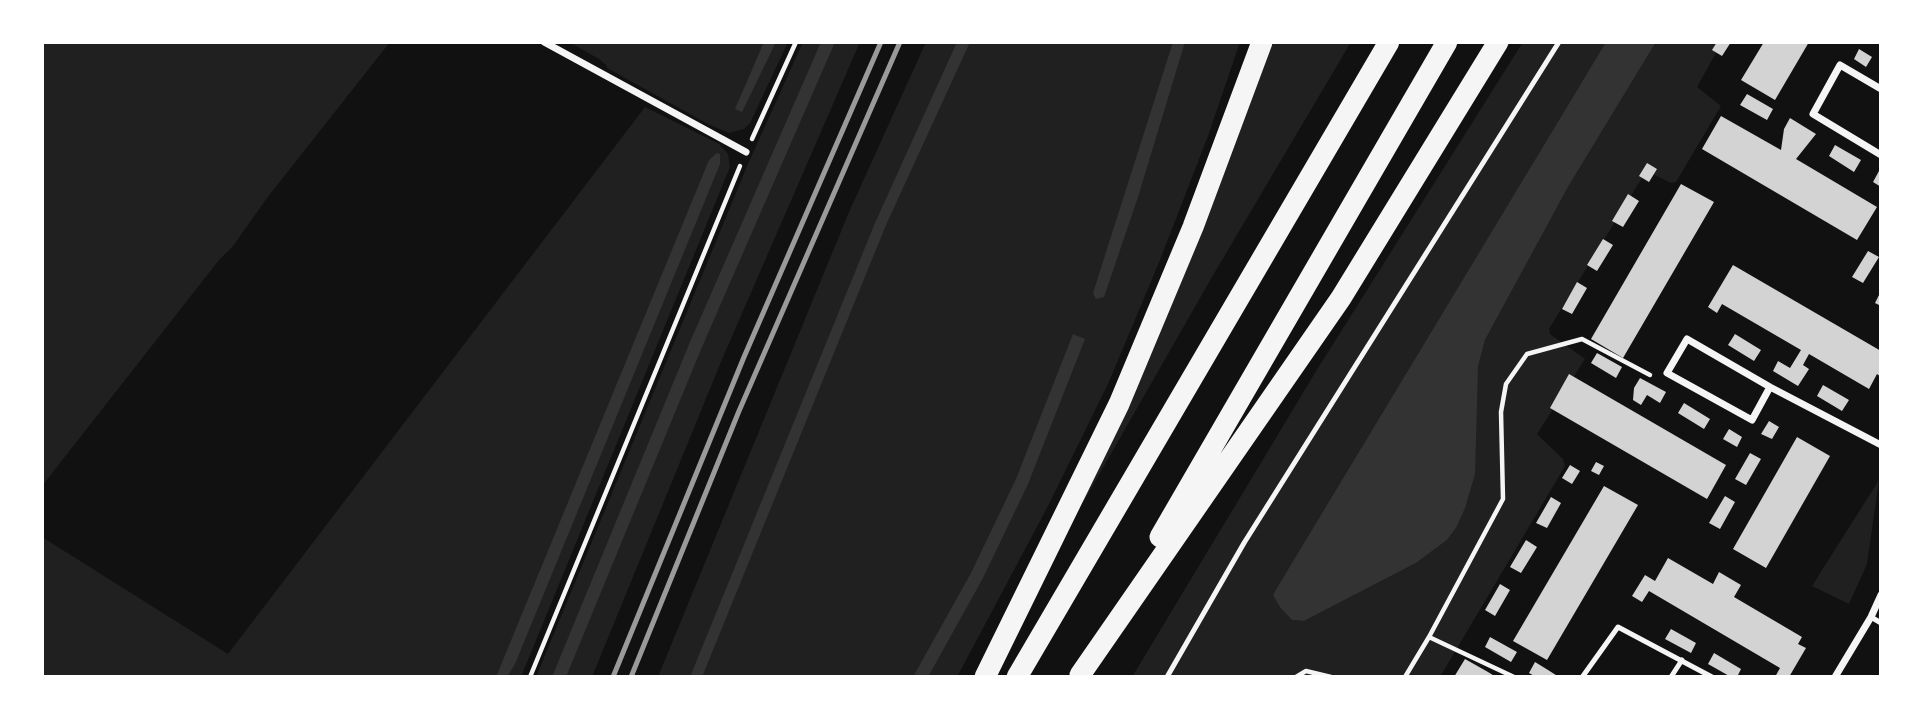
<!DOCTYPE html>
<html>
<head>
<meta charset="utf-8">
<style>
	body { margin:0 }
	#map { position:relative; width:1923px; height:719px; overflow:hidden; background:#111; font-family:Helvetica,sans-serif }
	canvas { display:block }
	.frame { position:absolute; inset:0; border:44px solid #fff; pointer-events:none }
</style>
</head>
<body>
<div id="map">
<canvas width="1923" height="719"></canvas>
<div class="frame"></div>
</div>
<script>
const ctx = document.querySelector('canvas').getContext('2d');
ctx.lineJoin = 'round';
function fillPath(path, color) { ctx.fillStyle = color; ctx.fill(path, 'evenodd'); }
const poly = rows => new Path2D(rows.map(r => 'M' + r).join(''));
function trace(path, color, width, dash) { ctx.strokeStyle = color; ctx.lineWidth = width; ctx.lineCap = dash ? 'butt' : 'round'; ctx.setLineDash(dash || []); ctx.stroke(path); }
const green = poly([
	[42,42,390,42,267,198,233,246,219,260,42,486],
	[569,42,788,42,750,123,744,129,729,133,708,124,607,68,606,65,599,59],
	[803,42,860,42,723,357,592,677,536,677,748,164],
	[926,42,1240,42,1208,136,1160,260,1108,384,1048,506,957,677,658,677,849,212],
	[1265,42,1351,42,1212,277,1084,501,1082,500,1155,346,1186,269],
	[1523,42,1606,42,1275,591,1273,595,1292,620,1304,621,1416,563,1447,540,1456,528,1478,367,1485,340,1568,187,1656,42,1722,42,1697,87,1721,106,1676,182,1671,183,1653,174,1645,173,1549,329,1550,334,1585,359,1537,434,1563,459,1565,466,1440,677,1132,677,1318,368],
	[645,107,719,144,728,154,730,167,521,677,42,677,42,537,228,654],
	[1879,480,1867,564,1849,604,1812,586]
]);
const water = poly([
	[764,42,776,42,742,112,735,109],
	[821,42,835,42,702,347,566,677,552,677,690,342],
	[957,42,970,42,886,225,702,677,690,677,875,223],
	[1173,42,1185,42,1138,197,1104,297,1096,299,1093,293],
	[1606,42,1656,42,1568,187,1485,340,1478,367,1475,474,1465,508,1456,528,1447,540,1416,563,1304,621,1292,620,1280,607,1273,595,1275,591],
	[717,153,720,154,720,164,515,664,507,677,496,677,709,160],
	[1073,334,1085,339,1028,484,983,578,928,677,913,677,971,573,1016,479]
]);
const building = poly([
	[1717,42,1731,42,1722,56,1712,50],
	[1764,42,1809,42,1775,100,1741,80],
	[1859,49,1872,57,1866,67,1854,59],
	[1747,94,1773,109,1767,120,1740,105],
	[1721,116,1781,150,1784,129,1790,118,1816,134,1796,159,1877,207,1857,240,1702,149],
	[1835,145,1861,160,1854,172,1829,156],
	[1647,163,1657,169,1649,182,1639,176],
	[1879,171,1881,172,1881,187,1873,182],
	[1681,184,1714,202,1623,358,1591,339],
	[1628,194,1639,201,1623,227,1612,221],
	[1603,239,1613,245,1597,271,1587,265],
	[1868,251,1879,257,1863,283,1852,277],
	[1733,265,1881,351,1881,377,1877,374,1869,389,1809,354,1803,365,1809,369,1798,386,1773,371,1778,361,1790,368,1801,350,1722,304,1717,313,1708,307],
	[1577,282,1587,288,1572,314,1562,309],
	[1881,291,1881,306,1875,303],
	[1735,334,1761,350,1754,361,1728,345],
	[1597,353,1622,367,1616,378,1591,363],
	[1569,374,1726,465,1707,499,1550,408],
	[1640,378,1666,392,1660,403,1647,395,1641,405,1633,400,1634,388],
	[1823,385,1849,400,1842,411,1817,396],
	[1684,403,1710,419,1704,429,1678,413],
	[1769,421,1779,427,1772,439,1761,434],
	[1729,429,1742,437,1737,447,1723,439],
	[1797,437,1830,456,1766,568,1733,549],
	[1750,453,1761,459,1746,485,1735,479],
	[1596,462,1604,466,1599,475,1591,471],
	[1570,465,1580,471,1572,484,1562,478],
	[1604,486,1638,505,1547,660,1513,641],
	[1725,496,1735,502,1720,529,1709,523],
	[1551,497,1561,503,1547,528,1536,523],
	[1526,540,1537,547,1521,573,1510,567],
	[1668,558,1713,584,1719,572,1741,585,1734,597,1802,637,1798,644,1806,648,1789,677,1775,677,1780,668,1649,591,1642,602,1632,596,1645,575,1655,581],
	[1500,584,1510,590,1495,616,1485,610],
	[1671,629,1696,643,1691,653,1665,639],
	[1490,637,1517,652,1511,662,1485,647],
	[1714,653,1741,669,1737,677,1731,677,1708,664],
	[1465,659,1488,672,1496,677,1454,677],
	[1535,662,1548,670,1559,677,1536,677,1529,673]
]);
const path = poly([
	[752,139,796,42],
	[1429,637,1503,499,1501,412,1506,384,1527,354,1582,339,1650,375],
	[530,677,740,166],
	[1296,677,1306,671,1331,677],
	[1405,677,1429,637,1514,677]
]);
const service = poly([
	[1871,617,1881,623],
	[1167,677,1244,543,1559,42],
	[1585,677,1583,676,1618,627,1712,677],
	[1671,677,1682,660]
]);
const minor = poly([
	[544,42,746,152],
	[1881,89,1840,65,1813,114,1881,155],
	[1770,387,1752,420,1667,373,1687,339,1770,387,1881,445],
	[1835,677,1871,617,1881,595]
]);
const motorway = poly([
	[1160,537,1447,42],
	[1080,675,1341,298,1498,42],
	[985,677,1119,404,1193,227,1262,42],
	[1017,677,1389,42]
]);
const rail = poly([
	[613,677,744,357,881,42],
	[631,677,739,411,900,42]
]);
fillPath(green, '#202020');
fillPath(water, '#333');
fillPath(building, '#d3d3d3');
trace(path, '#f5f5f5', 4.5);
trace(service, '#f5f5f5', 5);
trace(minor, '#f5f5f5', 7);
trace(motorway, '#f5f5f5', 21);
trace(rail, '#9a9a9a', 5);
</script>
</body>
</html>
